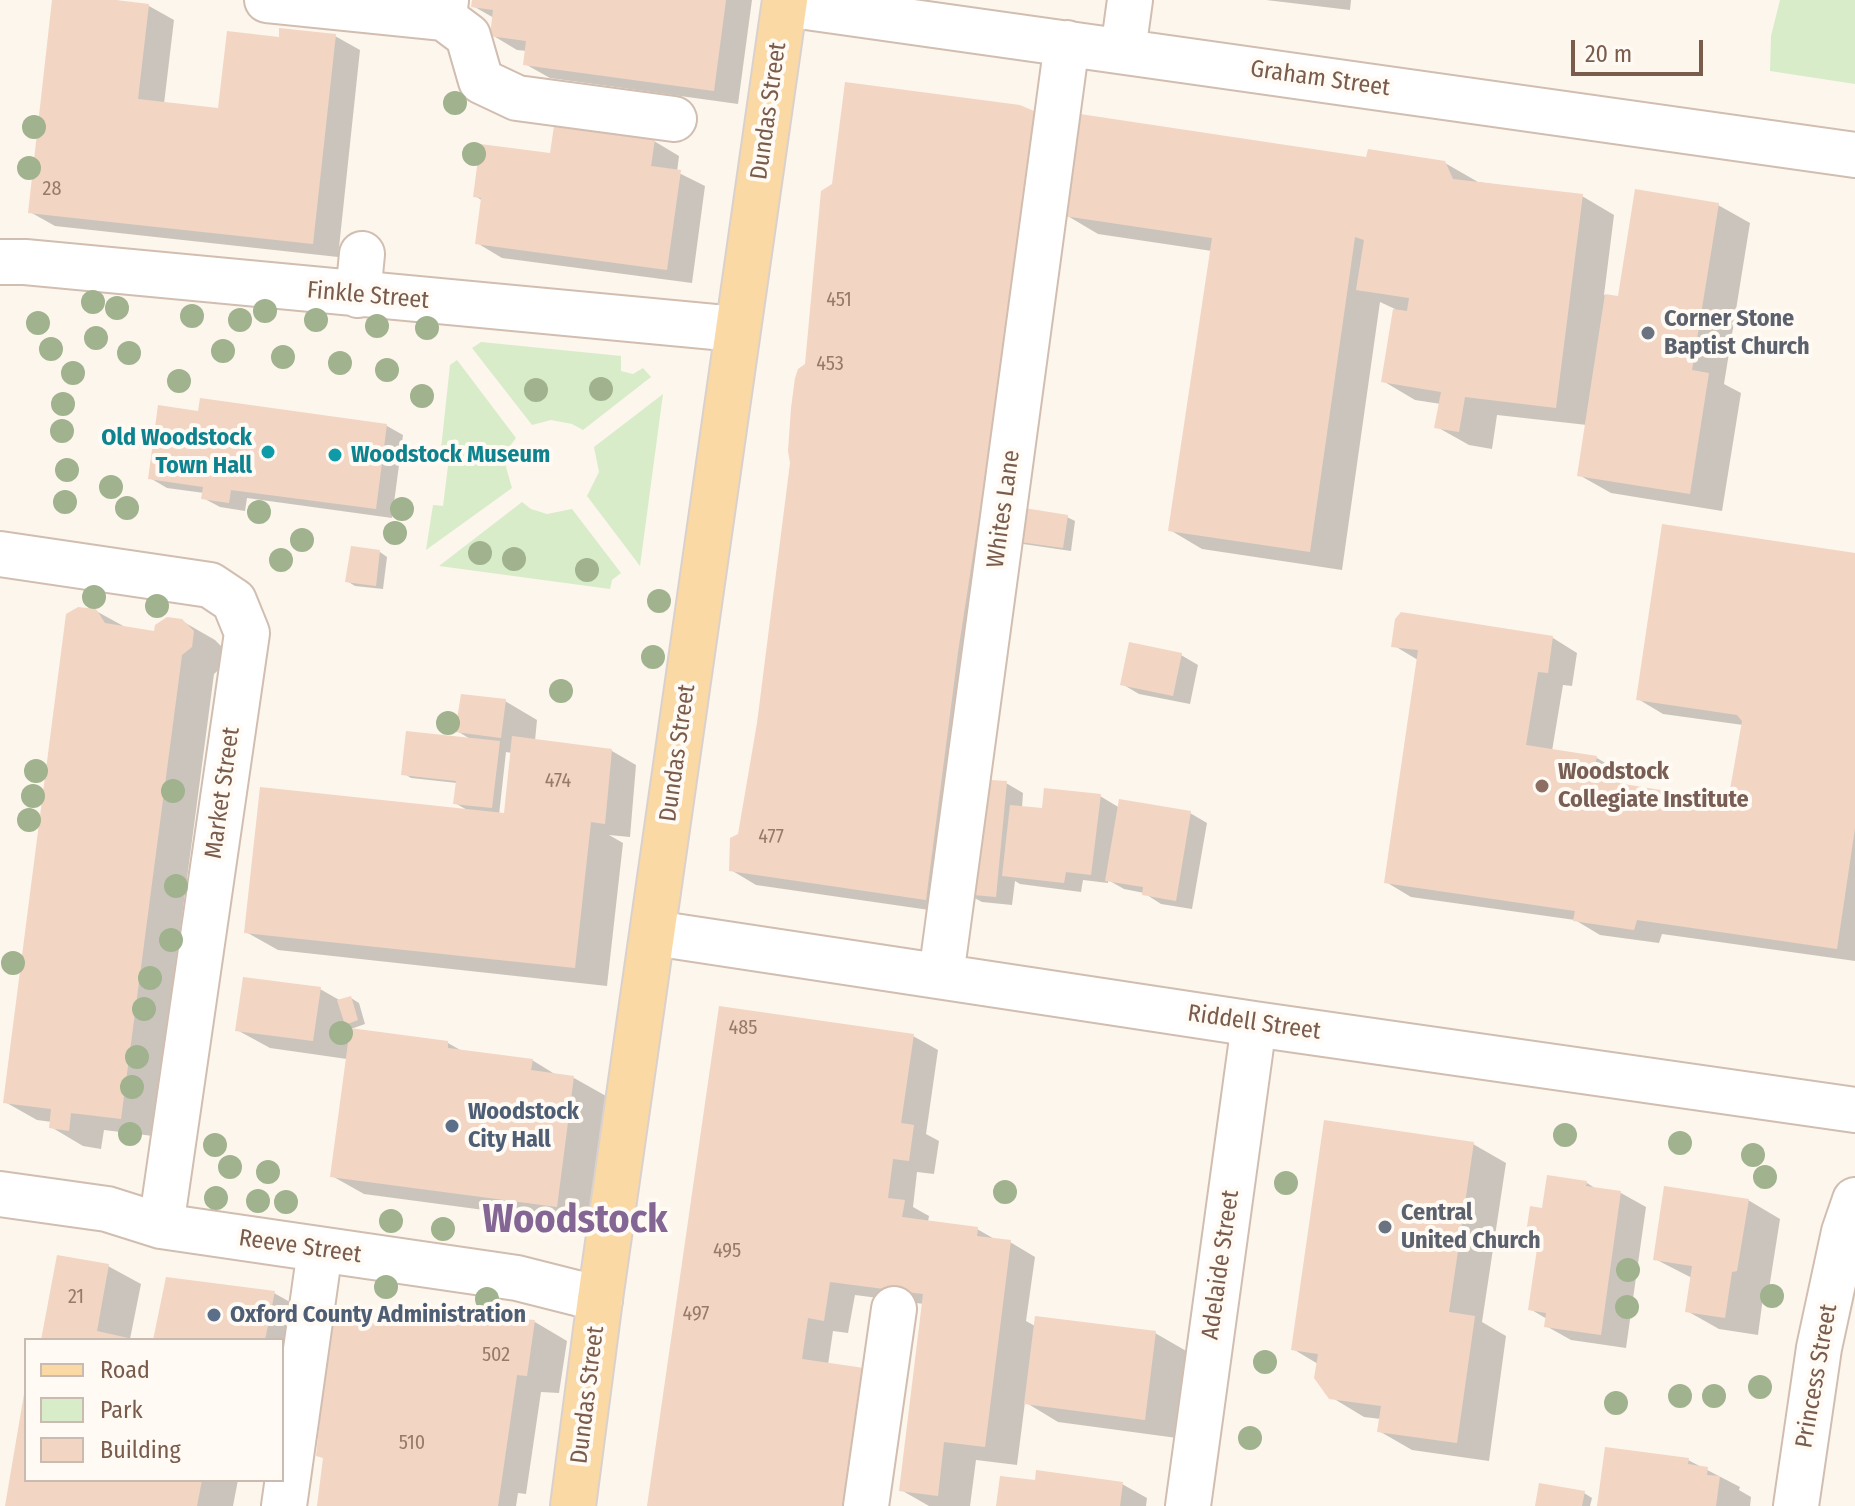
<!DOCTYPE html>
<html>
<head>
<meta charset="utf-8">
<style>
	body { margin:0 }
	#map { position:relative; width:1855px; height:1506px; overflow:hidden; background:#fdf6ec; font-family:"Fira Sans Condensed",sans-serif }
	canvas { display:block }
	.legend { position:absolute; left:24px; top:1338px; width:260px; height:144px; box-sizing:border-box; background:#fffaf3; border:2px solid #cabbb1; margin:0; padding:10px 14px; list-style:none; font-size:24px; color:#7a5c4d }
	.legend li { display:flex; align-items:center; gap:16px; height:40px }
	.legend b { width:40px; border:2px solid #cabbb1 }
	.scale { position:absolute; left:1571px; top:40px; width:132px; height:36px; box-sizing:border-box; border:4px solid #7a5c4d; border-top:0; padding-left:10px; font-size:24px; line-height:28px; white-space:nowrap; color:#7a5c4d; -webkit-text-stroke:6px #fffaf3; paint-order:stroke }
</style>
</head>
<body>
<div id="map">
<canvas width="1855" height="1506"></canvas>
<ul class="legend">
<li><b style="height:10px;background:#fbd9a5"></b>Road</li>
<li><b style="height:22px;background:#d8ecc9"></b>Park</li>
<li><b style="height:22px;background:#f3d5c3"></b>Building</li>
</ul>
<div class="scale">20 m</div>
</div>
<script>
const ctx = document.querySelector('canvas').getContext('2d');
ctx.lineJoin = 'round';
function fillPath(path, color) { ctx.fillStyle = color; ctx.fill(path, 'evenodd'); }
const poly = rows => new Path2D(rows.map(r => 'M' + r).join(''));
function trace(path, color, width, dash) { ctx.strokeStyle = color; ctx.lineWidth = width; ctx.lineCap = dash ? 'butt' : 'round'; ctx.setLineDash(dash || []); ctx.stroke(path); }
function write(font, color, halo, rows, align = 'center') {
  ctx.font = font + ' "Fira Sans Condensed",sans-serif'; ctx.lineWidth = 8; ctx.setLineDash([]); ctx.textBaseline = 'middle'; ctx.strokeStyle = halo; ctx.fillStyle = color; for (const [text, x, y, turn = 0] of rows) {
    ctx.save(); ctx.translate(x, y); ctx.rotate((+turn || 0) * Math.PI / 180); ctx.textAlign = isNaN(turn) ? turn : align; if (halo) ctx.strokeText(text, 0, 0); ctx.fillText(text, 0, 0); ctx.restore();
  }
}
const green = poly([
	[1780,0,1855,0,1855,84,1770,71,1771,36],
	[481,342,621,356,621,371,633,374,643,368,651,377,583,430,572,424,551,420,532,425,472,348],
	[457,360,516,438,510,446,506,467,512,488,426,550,433,505,443,506,450,450,441,449,450,365],
	[663,394,640,566,587,496,599,472,594,447],
	[522,502,531,509,547,514,572,509,621,573,612,580,610,589,439,566]
]);
const shadow = poly([
	[54,0,98,0,149,6,174,20,164,104,220,110,280,39,335,36,360,50,338,257,55,226,30,212],
	[474,0,752,0,738,104,550,78,525,64,527,51,517,50,492,35,494,18,473,6],
	[1266,0,1351,0,1350,10],
	[1019,106,982,668,950,913,756,885,731,870,740,835],
	[654,141,679,156,677,172,705,186,692,283,502,258,477,243,483,201,475,196,551,155],
	[1367,159,1445,163,1478,182,1582,196,1614,215,1604,295,1619,298,1718,205,1750,223,1724,384,1741,393,1722,511,1611,493,1579,475,1587,425,1497,415,1492,449,1469,445,1437,427,1441,404,1415,400,1383,381,1395,309,1380,302,1342,570,1202,549,1170,530,1212,251,1098,234,1066,215],
	[200,413,387,426,403,435,392,518,247,498,245,511,220,507,203,498,204,493,167,488,150,478],
	[1067,517,1075,521,1071,551,1023,544,1015,540],
	[380,552,387,557,383,589,355,586,347,581],
	[1855,555,1855,961,1662,934,1659,943,1600,935,1575,920,1411,897,1386,882,1418,660,1393,645,1553,638,1577,653,1572,686,1563,685,1552,751,1597,758,1622,773,1619,786,1730,803,1743,725,1663,714,1638,699],
	[96,611,127,628,156,633,182,621,215,640,226,651,224,665,214,674,153,1136,104,1130,101,1149,83,1146,51,1127,52,1122,37,1120,5,1102],
	[1181,655,1198,665,1190,704,1139,694,1122,684],
	[505,701,537,720,535,741,612,751,636,765,630,837,609,835,623,843,607,986,278,950,246,932,469,811,455,803,457,783,411,778,403,773,472,740,457,731],
	[506,752,512,753,505,815,499,815],
	[1006,783,1023,793,1022,808,1043,810,1100,796,1120,808,1190,813,1207,823,1192,909,1161,904,1144,893,1124,889,1108,880,1108,883,1083,880,1081,892,1020,884,1015,881,1012,905,982,902,965,893],
	[320,989,341,1001,351,998,359,1003,365,1024,348,1030,448,1043,462,1051,532,1060,558,1076,574,1078,606,1096,589,1224,364,1194,332,1176,347,1059,270,1048,237,1030],
	[913,1036,938,1050,926,1134,939,1141,934,1174,917,1172,913,1207,929,1216,928,1222,977,1229,998,1241,1010,1242,1035,1257,1026,1321,1035,1326,1155,1333,1188,1352,1177,1438,1058,1422,1025,1402,1017,1465,976,1460,970,1506,929,1506,901,1490,924,1304,855,1295,848,1333,833,1331,828,1365,649,1506],
	[1473,1144,1506,1163,1482,1322,1506,1336,1489,1461,1412,1450,1379,1431,1381,1419,1364,1417,1331,1397,1318,1364,1293,1349],
	[1548,1177,1587,1183,1598,1190,1621,1193,1646,1207,1626,1348,1571,1340,1546,1326,1547,1319,1530,1309,1538,1253,1526,1246,1543,1210],
	[1748,1200,1780,1219,1769,1289,1764,1290,1758,1335,1719,1329,1687,1311,1692,1278,1655,1259],
	[108,1266,141,1284,130,1339,134,1340,43,1340],
	[274,1293,306,1311,282,1416,282,1340,155,1340],
	[535,1322,567,1341,559,1393,541,1392,526,1494,518,1493,516,1506,319,1506,325,1459,318,1455],
	[25,1401,26,1480,238,1480,233,1506,7,1506],
	[1688,1460,1740,1487,1739,1490,1751,1497,1750,1506,1599,1506],
	[1036,1483,1122,1484,1147,1498,1146,1506,998,1506],
	[1584,1493,1592,1498,1590,1506,1537,1506]
]);
const building = poly([
	[52,0,116,0,149,4,138,99,218,108,227,31,279,37,279,28,336,34,313,244,28,213],
	[472,0,726,0,714,91,523,65,526,41,490,36,493,10,471,7],
	[845,82,1020,105,1041,114,958,652,926,900,729,871,730,838,738,834,757,723,790,463,788,451,791,408,795,378,798,369,805,364,821,191,832,184],
	[1080,114,1366,157,1368,149,1445,161,1453,179,1583,194,1556,408,1465,397,1459,432,1434,428,1441,392,1381,382,1393,309,1407,311,1409,298,1356,290,1364,240,1355,237,1310,552,1168,531,1212,238,1064,216],
	[554,126,655,139,651,166,681,170,667,270,475,244,481,198,473,197,480,144,550,153],
	[1635,189,1719,203,1692,370,1709,373,1690,494,1577,476,1605,294,1618,296],
	[200,398,387,424,376,509,231,490,229,503,201,499,203,487,148,479,158,405,198,411],
	[1018,507,1068,515,1063,548,1013,541],
	[1662,524,1855,553,1855,828,1837,949,1637,920,1634,930,1573,921,1575,911,1384,883,1418,650,1391,647,1395,619,1401,612,1553,636,1548,673,1538,672,1526,745,1597,756,1593,779,1728,801,1742,721,1737,715,1636,700],
	[351,546,380,550,376,586,345,582],
	[78,607,96,609,105,623,154,631,155,625,167,617,182,619,194,631,192,647,182,655,121,1119,71,1113,69,1131,49,1128,51,1109,3,1103,66,614],
	[1129,642,1182,653,1173,696,1120,685],
	[461,694,506,699,501,738,455,732],
	[406,731,500,741,492,808,453,804,456,781,401,775],
	[512,736,612,749,605,824,591,822,575,968,244,933,260,787,504,813],
	[974,779,1007,781,996,897,963,894],
	[1044,788,1101,794,1091,875,1066,872,1064,883,1002,876,1010,805,1042,808],
	[1119,799,1191,811,1176,901,1142,895,1143,887,1105,881],
	[243,977,321,987,313,1041,235,1031],
	[351,996,358,1020,345,1025,337,1000],
	[719,1006,914,1034,901,1123,914,1125,909,1161,893,1159,888,1198,905,1200,902,1217,978,1227,977,1236,1011,1240,985,1447,944,1442,938,1496,899,1491,923,1294,830,1282,824,1321,808,1318,802,1359,871,1369,847,1506,647,1506],
	[350,1028,448,1041,448,1048,533,1059,531,1070,574,1076,557,1207,330,1177],
	[1324,1120,1474,1142,1449,1312,1475,1316,1457,1443,1377,1432,1381,1406,1329,1399,1314,1378,1318,1354,1291,1350],
	[1547,1175,1587,1181,1586,1186,1621,1191,1601,1335,1544,1327,1546,1313,1528,1310,1537,1249,1524,1247,1530,1206,1542,1208],
	[1664,1186,1749,1199,1737,1271,1732,1272,1725,1318,1685,1312,1692,1266,1653,1260],
	[57,1255,109,1264,97,1331,137,1340,41,1340],
	[166,1277,275,1291,265,1340,153,1340],
	[332,1306,535,1320,527,1376,517,1375,498,1506,317,1506,323,1458,316,1456],
	[1035,1316,1156,1331,1145,1420,1024,1404],
	[24,1394,26,1480,202,1480,197,1506,5,1506],
	[1605,1447,1689,1458,1688,1464,1708,1467,1707,1475,1720,1476,1716,1506,1597,1506],
	[1036,1470,1123,1482,1120,1506,996,1506,1000,1476,1035,1480],
	[1539,1483,1585,1491,1582,1506,1535,1506]
]);
const minor = poly([
	[267,0,444,18,446,0],
	[785,4,1855,155],
	[444,18,468,36,481,81,517,98,674,119],
	[1123,51,1130,0],
	[0,262,25,262,736,329],
	[358,295,362,254],
	[0,554,210,585,234,601,247,633,161,1226],
	[654,933,1254,1024,1855,1110],
	[941,976,1067,43],
	[0,1194,107,1209,161,1226,517,1278,600,1299],
	[284,1506,320,1250],
	[866,1506,894,1309],
	[1188,1506,1254,1024],
	[1796,1506,1819,1348,1844,1232,1855,1200]
]);
const major = poly([
	[573,1506,600,1299,785,0]
]);
const trees = [
	[455,103],
	[34,127],
	[474,154],
	[29,168],
	[93,302],
	[117,308],
	[265,311],
	[192,316],
	[240,320],
	[316,320],
	[38,323],
	[377,326],
	[427,328],
	[96,338],
	[51,349],
	[223,351],
	[129,353],
	[283,357],
	[340,363],
	[387,370],
	[73,373],
	[179,381],
	[601,389],
	[536,390],
	[422,396],
	[63,404],
	[62,431],
	[67,470],
	[111,487],
	[65,502],
	[127,508],
	[402,509],
	[259,512],
	[395,533],
	[302,540],
	[480,553],
	[514,559],
	[281,560],
	[587,570],
	[94,597],
	[659,601],
	[157,606],
	[653,657],
	[561,691],
	[448,723],
	[36,771],
	[173,791],
	[33,796],
	[29,820],
	[176,886],
	[171,940],
	[13,963],
	[150,978],
	[144,1009],
	[341,1033],
	[137,1057],
	[132,1087],
	[130,1134],
	[1565,1135],
	[1680,1143],
	[215,1145],
	[1753,1155],
	[230,1167],
	[268,1172],
	[1765,1177],
	[1286,1183],
	[1005,1192],
	[216,1198],
	[258,1201],
	[286,1202],
	[391,1221],
	[443,1229],
	[1628,1270],
	[386,1287],
	[1772,1296],
	[487,1299],
	[1627,1307],
	[1265,1362],
	[1760,1387],
	[1680,1396],
	[1714,1396],
	[1616,1403],
	[1250,1438]
];
const markers = [
	[1648,333,8,"#6b7280"],
	[268,452,8,"#0f9aa8"],
	[335,455,8,"#0f9aa8"],
	[1542,786,8,"#8d6e63"],
	[452,1126,8,"#5c6f8a"],
	[1385,1227,8,"#6b7280"],
	[214,1315,8,"#5c6f8a"]
];
const numberNames = [
	["28",52,189],
	["451",839,300],
	["453",830,364],
	["474",558,781],
	["477",771,837],
	["485",743,1028],
	["495",727,1251],
	["21",76,1297],
	["497",696,1314],
	["502",496,1355],
	["510",412,1443]
];
const streetNames = [
	["Graham Street",1320,79,8],
	["Dundas Street",769,111,-82],
	["Finkle Street",368,296,5],
	["Whites Lane",1004,509,-82],
	["Dundas Street",678,753,-82],
	["Market Street",223,793,-82],
	["Riddell Street",1254,1023,8],
	["Reeve Street",300,1247,8],
	["Adelaide Street",1221,1265,-82],
	["Princess Street",1817,1376,-80],
	["Dundas Street",588,1395,-83]
];
const worshipNames = [
	["Corner Stone",1664,319],
	["Baptist Church",1664,347],
	["Central",1401,1213],
	["United Church",1401,1241]
];
const cultureNames = [
	["Old Woodstock",252,438],
	["Town Hall",252,466],
	["Woodstock Museum",351,455,"left"]
];
const educationNames = [
	["Woodstock",1558,772],
	["Collegiate Institute",1558,800]
];
const serviceNames = [
	["Woodstock",468,1112],
	["City Hall",468,1140],
	["Oxford County Administration",230,1315]
];
const townNames = [
	["Woodstock",575,1221]
];
fillPath(green, '#d8ecc9');
fillPath(shadow, '#0003');
fillPath(building, '#f3d5c3');
trace(minor, '#d1beb0', 48);
trace(major, '#dad1cd', 48);
trace(minor, '#fff', 44);
trace(major, '#fbd9a5', 44);
ctx.fillStyle = '#a0b28e';
for (const [x, y] of trees) { ctx.beginPath(); ctx.arc(x, y, 12, 0, 2 * Math.PI); ctx.fill(); }
for (const [x, y, r, color] of markers) { const dot = new Path2D(); dot.arc(x, y, r, 0, 2 * Math.PI); ctx.fillStyle = color; ctx.fill(dot); trace(dot, '#fffaf3', 3); }
write('20px', '#987a6a', null, numberNames);
write('24px', '#7a5c4d', '#fffaf3', streetNames);
write('bold 24px', '#5b616d', '#fffaf3', worshipNames, 'left');
write('bold 24px', '#0d838f', '#fffaf3', cultureNames, 'right');
write('bold 24px', '#785e54', '#fffaf3', educationNames, 'left');
write('bold 24px', '#4e5e75', '#fffaf3', serviceNames, 'left');
write('bold 40px', '#846695', '#fffaf3', townNames);
</script>
</body>
</html>
